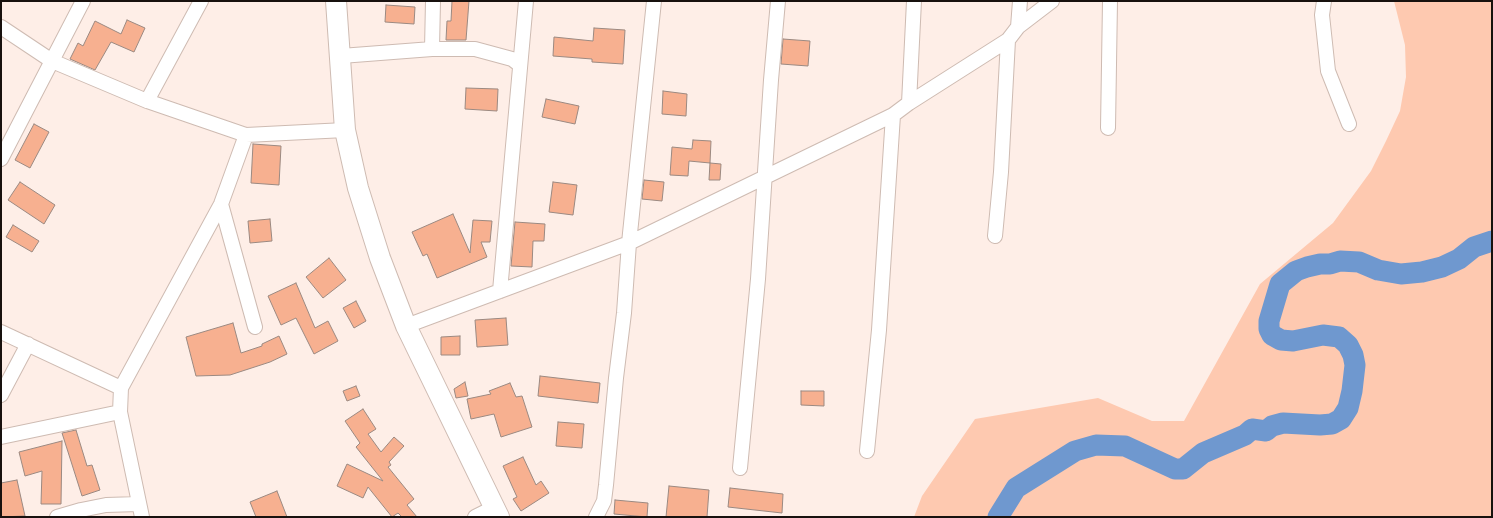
<!DOCTYPE html>
<html>
<head>
<meta charset="utf-8">
<style>
	body { margin:0 }
	#map { position:relative; width:1493px; height:518px; overflow:hidden; background:#feeee7; font-family:"Alegreya Sans",sans-serif }
	canvas { display:block }
	.frame { position:absolute; inset:0; border:2px solid #18110e; pointer-events:none }
</style>
</head>
<body>
<div id="map">
<canvas width="1493" height="518"></canvas>
<div class="frame"></div>
</div>
<script>
const ctx = document.querySelector('canvas').getContext('2d');
ctx.lineJoin = 'round';
function fillPath(path, color) { ctx.fillStyle = color; ctx.fill(path, 'evenodd'); }
const poly = rows => new Path2D(rows.map(r => 'M' + r).join(''));
function trace(path, color, width, dash) { ctx.strokeStyle = color; ctx.lineWidth = width; ctx.lineCap = dash ? 'butt' : 'round'; ctx.setLineDash(dash || []); ctx.stroke(path); }
const green = poly([
	[1394,1,1492,1,1492,517,914,517,922,496,975,419,1098,398,1152,421,1184,421,1260,284,1333,223,1371,171,1386,141,1400,111,1406,77,1405,45]
]);
const river = poly([
	[998,517,1016,488,1075,451,1096,445,1125,446,1175,469,1183,469,1203,453,1245,435,1252,429,1266,431,1272,426,1283,423,1320,425,1332,424,1341,419,1348,408,1352,391,1355,365,1353,355,1348,345,1339,337,1323,335,1293,341,1281,340,1272,335,1269,329,1269,321,1280,284,1296,271,1307,267,1320,264,1330,264,1340,261,1359,262,1378,270,1401,274,1422,272,1442,267,1459,259,1474,247,1492,241]
]);
const building = poly([
	[452,1,469,1,466,40,446,40,447,21,451,21,452,1],
	[386,5,415,7,414,24,385,22,386,5],
	[127,20,145,28,134,52,111,42,95,70,70,59,78,43,83,46,95,21,121,34,127,20],
	[594,28,625,30,623,64,592,62,592,59,553,56,554,37,593,41,594,28],
	[783,39,810,41,808,66,781,64,783,39],
	[466,88,498,89,497,111,465,109,466,88],
	[663,91,687,94,686,116,662,114,663,91],
	[546,99,579,106,575,124,542,117,546,99],
	[34,124,49,132,30,168,15,160,34,124],
	[693,140,711,141,710,163,689,161,688,176,670,175,672,147,692,149,693,140],
	[253,144,281,146,279,185,251,183,253,144],
	[710,163,721,164,720,180,709,180,710,163],
	[644,180,664,182,662,201,642,199,644,180],
	[20,182,55,205,44,224,8,200,20,182],
	[553,182,577,185,573,215,549,212,553,182],
	[453,214,470,253,473,220,492,221,490,242,481,242,487,257,437,278,427,254,423,256,412,232,453,214],
	[270,219,272,241,250,243,248,221,270,219],
	[515,222,545,224,544,241,533,241,532,267,511,266,515,222],
	[13,225,39,241,32,252,6,237,13,225],
	[329,258,346,280,323,298,306,277,329,258],
	[296,283,315,328,328,321,338,341,314,354,296,318,281,325,268,296,296,283],
	[356,301,366,321,354,328,343,308,356,301],
	[506,318,508,345,477,347,475,320,506,318],
	[233,323,241,353,262,346,262,344,279,336,287,354,270,362,230,375,196,376,186,337,233,323],
	[460,336,460,355,441,355,441,337,460,336],
	[540,376,600,383,598,403,538,396,540,376],
	[465,382,468,396,456,398,454,389,465,382],
	[510,383,516,397,522,396,532,427,501,437,494,414,471,419,467,399,491,394,489,391,510,383],
	[356,386,360,396,347,401,343,391,356,386],
	[801,391,824,391,824,406,801,405,801,391],
	[363,409,376,429,368,434,381,452,394,437,404,446,389,462,391,465,388,467,414,499,407,505,417,517,402,517,398,513,392,517,368,487,363,498,337,486,347,464,383,481,356,447,360,443,345,421,363,409],
	[558,422,584,424,582,448,556,446,558,422],
	[76,430,87,466,92,465,100,490,82,496,62,433,76,430],
	[62,441,61,504,41,504,42,471,25,476,19,452,62,441],
	[523,457,536,485,541,481,549,493,521,511,513,499,517,497,503,466,523,457],
	[17,480,25,516,1,517,1,483,17,480],
	[669,486,709,490,707,517,666,517,669,486],
	[730,488,783,494,782,513,728,507,730,488],
	[277,491,287,517,256,517,250,502,277,491],
	[615,500,648,503,647,517,614,514,615,500]
]);
const street = poly([
	[1324,1,1322,15,1328,71,1349,124],
	[1,27,52,61,147,101,246,135,345,130],
	[1018,27,1020,1],
	[432,49,433,1],
	[341,56,432,49,475,49,512,59,520,65],
	[147,101,201,1],
	[909,103,914,1],
	[1108,128,1110,1],
	[1,159,83,1],
	[221,204,255,327],
	[995,236,1001,172,1008,40],
	[500,291,526,1],
	[406,326,629,243,893,115,909,103,1008,40,1018,27,1052,1],
	[1,332,121,388],
	[1,395,28,344],
	[1,437,120,412],
	[867,451,879,330,893,115],
	[740,468,758,279,771,80,778,1],
	[57,517,81,510,106,505,139,504],
	[142,517,120,412,121,388,221,204,246,135],
	[475,517,495,507],
	[596,517,604,501,606,485,616,378,624,313,629,243,654,1]
]);
const secondary = poly([
	[336,1,345,130,358,188,380,258,406,326,499,517]
]);
fillPath(green, '#fec9b0');
trace(river, '#6f98cf', 21);
fillPath(building, '#f7b090');
trace(building, '#9b8981', 1);
trace(street, '#cebbb2', 16);
trace(secondary, '#cebbb2', 22);
trace(street, '#fff', 14);
trace(secondary, '#fff', 20);
</script>
</body>
</html>
